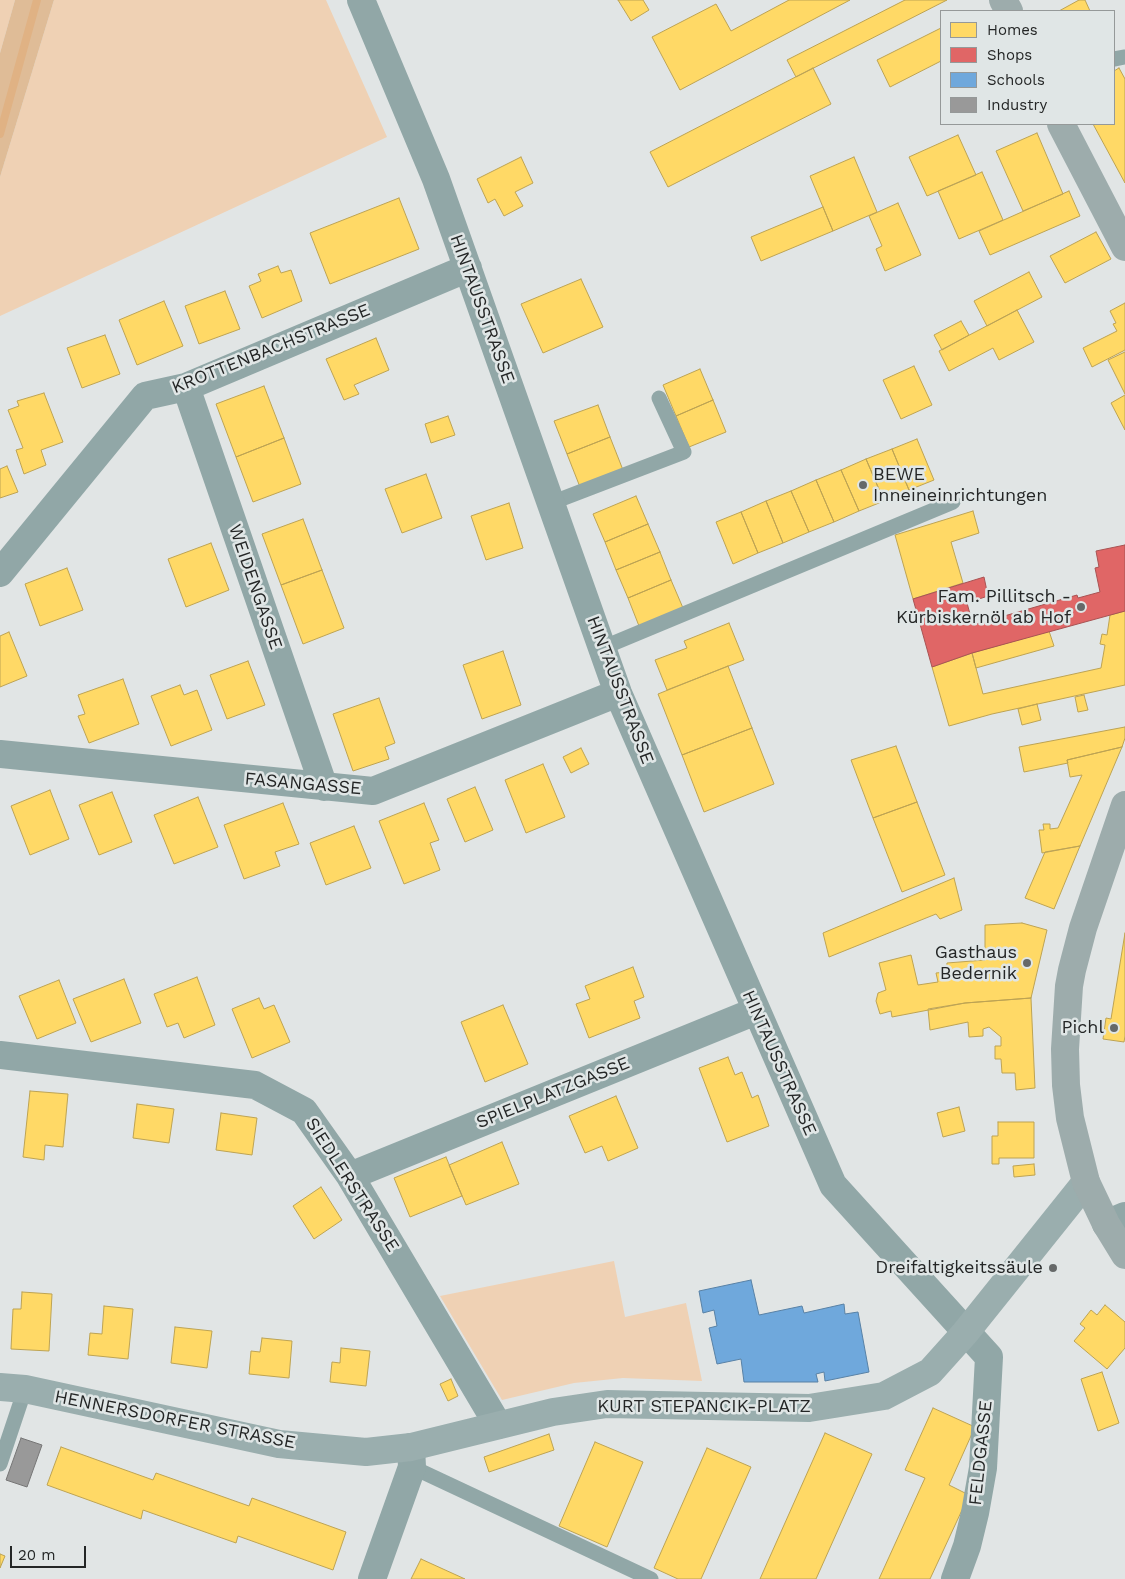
<!DOCTYPE html>
<html>
<head>
<meta charset="utf-8">
<style>
	body { margin:0 }
	#map { position:relative; width:1125px; height:1579px; overflow:hidden; background:#e1e5e5; font-family:"Work Sans",sans-serif }
	canvas { display:block }
	.legend { position:absolute; left:940px; top:10px; width:175px; height:115px; box-sizing:border-box; background:#e0e6e6; border:1px solid #959999; margin:0; padding:6px 9px; list-style:none; font-size:15px; color:#242626 }
	.legend li { display:flex; align-items:center; gap:10px; height:25px }
	.legend b { width:25px; border:1px solid #959999 }
	.scale { position:absolute; left:10px; top:1546px; width:76px; height:22px; box-sizing:border-box; border:2px solid #242626; border-top:0; padding-left:6px; font-size:15px; line-height:18px; white-space:nowrap; color:#242626; -webkit-text-stroke:4px #e0e6e6; paint-order:stroke }
</style>
</head>
<body>
<div id="map">
<canvas width="1125" height="1579"></canvas>
<ul class="legend">
<li><b style="height:14px;background:#ffd966"></b>Homes</li>
<li><b style="height:14px;background:#e06666"></b>Shops</li>
<li><b style="height:14px;background:#6fa8dc"></b>Schools</li>
<li><b style="height:14px;background:#999"></b>Industry</li>
</ul>
<div class="scale">20 m</div>
</div>
<script>
const ctx = document.querySelector('canvas').getContext('2d');
ctx.lineJoin = 'round';
function fillPath(path, color) { ctx.fillStyle = color; ctx.fill(path, 'evenodd'); }
const poly = rows => new Path2D(rows.map(r => 'M' + r).join(''));
function trace(path, color, width, dash) { ctx.strokeStyle = color; ctx.lineWidth = width; ctx.lineCap = dash ? 'butt' : 'round'; ctx.setLineDash(dash || []); ctx.stroke(path); }
function write(font, color, halo, rows, align = 'center') {
  ctx.font = font + ' "Work Sans",sans-serif'; ctx.lineWidth = 5; ctx.setLineDash([]); ctx.textBaseline = 'middle'; ctx.strokeStyle = halo; ctx.fillStyle = color; for (const [text, x, y, turn = 0] of rows) {
    ctx.save(); ctx.translate(x, y); ctx.rotate((+turn || 0) * Math.PI / 180); ctx.textAlign = isNaN(turn) ? turn : align; if (halo) ctx.strokeText(text, 0, 0); ctx.fillText(text, 0, 0); ctx.restore();
  }
}
const green = poly([
	[0,0,15,0,0,53],
	[54,0,326,0,387,137,0,316,0,177],
	[614,1261,625,1317,686,1303,702,1381,623,1378,574,1383,502,1400,440,1296]
]);
const forest = poly([
	[15,0,54,0,0,177,0,53]
]);
const homes = poly([
	[618,0,643,0,649,10,631,21,618,0],
	[789,0,850,0,680,90,652,37,716,4,731,31,789,0],
	[905,0,947,0,796,77,787,60,905,0],
	[1079,0,1085,0,1090,11,1059,11,1079,0],
	[941,28,941,61,890,87,877,60,941,28],
	[813,68,831,104,668,187,650,152,813,68],
	[1119,68,1125,79,1125,183,1093,124,1114,124,1114,71,1119,68],
	[1037,133,1063,194,1023,211,996,151,1037,133],
	[958,135,976,175,927,196,909,157,958,135],
	[521,157,533,183,515,192,523,206,504,216,495,199,488,203,477,179,521,157],
	[854,157,877,212,833,231,810,176,854,157],
	[982,172,1003,220,959,239,938,191,982,172],
	[1069,191,1080,216,990,255,979,231,1069,191],
	[399,198,419,249,330,284,310,233,399,198],
	[898,203,921,255,885,271,876,249,882,246,869,216,898,203],
	[823,207,833,231,761,261,751,237,823,207],
	[1096,232,1111,259,1065,283,1050,256,1096,232],
	[278,266,281,273,291,270,302,301,262,318,249,286,261,281,258,274,278,266],
	[1029,272,1042,297,987,326,974,301,1029,272],
	[581,279,603,327,543,353,521,304,581,279],
	[225,291,240,329,199,344,185,306,225,291],
	[164,301,183,346,137,365,119,320,164,301],
	[1125,303,1125,350,1092,367,1083,348,1117,331,1113,324,1116,323,1110,311,1125,303],
	[1017,310,1034,342,999,360,993,348,949,371,939,351,1017,310],
	[961,321,969,335,942,350,934,335,961,321],
	[105,335,120,374,82,388,67,348,105,335],
	[376,338,389,370,354,385,359,394,344,400,326,359,376,338],
	[1125,352,1125,394,1108,360,1125,352],
	[914,366,932,405,901,419,883,380,914,366],
	[700,369,713,400,676,416,663,385,700,369],
	[264,386,284,438,236,457,216,404,264,386],
	[44,393,63,442,41,450,46,465,24,474,16,450,23,448,8,410,19,406,17,401,44,393],
	[1125,395,1125,430,1111,403,1125,395],
	[713,400,726,432,689,447,676,416,713,400],
	[598,405,610,437,567,454,554,421,598,405],
	[448,416,455,435,431,443,425,424,448,416],
	[610,437,623,470,580,487,567,454,610,437],
	[284,438,301,484,253,502,236,457,284,438],
	[917,439,934,480,909,490,892,449,917,439],
	[892,449,909,490,884,501,866,459,892,449],
	[866,459,884,501,859,511,841,470,866,459],
	[7,466,18,492,0,498,0,469,7,466],
	[841,470,859,511,834,522,816,480,841,470],
	[426,474,442,518,402,533,385,489,426,474],
	[816,480,834,522,809,532,791,491,816,480],
	[791,491,809,532,783,543,766,501,791,491],
	[636,496,648,524,605,542,593,514,636,496],
	[766,501,783,543,758,553,741,512,766,501],
	[509,503,523,548,486,560,471,516,509,503],
	[973,511,979,533,951,542,963,583,913,599,895,535,973,511],
	[741,512,758,553,733,564,716,522,741,512],
	[303,519,322,570,281,585,262,534,303,519],
	[648,524,660,552,616,570,605,542,648,524],
	[211,543,229,590,186,607,168,559,211,543],
	[660,552,671,580,628,598,616,570,660,552],
	[67,568,83,610,40,626,25,584,67,568],
	[322,570,344,628,303,644,281,585,322,570],
	[671,580,683,608,639,626,628,598,671,580],
	[1125,611,1125,685,992,714,949,726,932,667,972,653,983,694,1101,668,1105,645,1100,644,1102,634,1107,635,1110,615,1125,611],
	[729,623,744,660,667,690,655,660,687,648,684,641,729,623],
	[1049,631,1054,646,976,668,972,653,1049,631],
	[9,632,27,676,0,687,0,636,9,632],
	[503,651,521,705,482,719,463,665,503,651],
	[248,661,265,705,227,719,210,675,248,661],
	[728,666,752,728,682,755,658,694,728,666],
	[123,679,139,724,89,743,78,716,85,714,78,695,123,679],
	[180,685,184,695,197,690,212,730,171,746,151,696,180,685],
	[1084,695,1088,710,1078,712,1075,697,1084,695],
	[379,698,395,743,385,747,389,759,353,771,333,714,379,698],
	[1037,704,1041,720,1022,725,1018,709,1037,704],
	[1125,727,1125,738,1122,747,1067,760,1068,763,1024,772,1019,747,1125,727],
	[752,728,774,784,704,812,682,755,752,728],
	[896,746,917,802,873,818,851,760,896,746],
	[1122,747,1080,846,1042,853,1039,830,1044,830,1043,824,1050,824,1050,829,1058,828,1082,775,1070,777,1067,760,1122,747],
	[581,748,589,764,571,773,563,757,581,748],
	[543,764,565,817,526,833,505,780,543,764],
	[475,787,493,830,465,842,447,799,475,787],
	[50,790,69,839,30,855,11,806,50,790],
	[112,792,132,842,99,855,79,805,112,792],
	[198,797,218,847,174,864,154,815,198,797],
	[917,802,945,875,902,892,873,818,917,802],
	[283,803,299,844,275,852,280,866,244,879,224,825,283,803],
	[424,803,439,840,430,843,440,870,404,884,379,821,424,803],
	[354,826,371,868,326,885,310,843,354,826],
	[1080,846,1054,909,1025,898,1045,852,1080,846],
	[954,878,962,910,940,919,936,914,829,957,823,933,954,878],
	[1022,923,1047,930,1031,998,965,1003,892,1017,891,1011,880,1014,876,1001,878,993,886,990,879,963,911,955,918,985,938,982,936,973,946,972,947,963,985,960,985,925,1022,923],
	[1125,933,1125,1036,1124,1042,1103,1039,1106,1018,1111,1019,1125,933],
	[633,967,644,997,634,1001,640,1018,589,1038,576,1004,590,999,585,986,633,967],
	[197,977,215,1025,184,1038,178,1023,167,1027,154,994,197,977],
	[124,979,141,1023,91,1042,73,999,124,979],
	[59,980,76,1023,37,1039,19,996,59,980],
	[259,998,264,1009,274,1005,290,1042,252,1058,232,1009,259,998],
	[1031,998,1035,1088,1016,1090,1015,1073,1002,1073,1001,1059,995,1059,995,1046,1001,1046,1001,1037,989,1027,983,1029,983,1036,969,1037,968,1022,930,1030,928,1009,965,1003,1031,998],
	[503,1005,528,1064,485,1082,461,1022,503,1005],
	[728,1057,735,1075,742,1072,752,1098,758,1095,769,1126,727,1142,699,1068,728,1057],
	[30,1091,68,1094,63,1147,45,1145,44,1160,23,1157,30,1091],
	[616,1096,638,1148,608,1161,602,1146,585,1153,569,1116,616,1096],
	[137,1104,174,1109,169,1143,133,1138,137,1104],
	[959,1107,965,1131,943,1137,937,1113,959,1107],
	[221,1113,257,1118,252,1155,216,1150,221,1113],
	[998,1122,1034,1122,1034,1158,999,1158,999,1164,992,1164,992,1136,998,1136,998,1122],
	[502,1142,519,1184,466,1205,449,1165,502,1142],
	[446,1157,462,1196,410,1217,394,1178,446,1157],
	[1034,1164,1035,1175,1014,1177,1013,1166,1034,1164],
	[321,1187,342,1220,314,1239,293,1206,321,1187],
	[22,1292,52,1294,49,1351,11,1349,13,1309,21,1309,22,1292],
	[1105,1305,1125,1322,1125,1348,1107,1369,1074,1341,1085,1328,1080,1324,1091,1310,1097,1315,1105,1305],
	[104,1306,133,1309,128,1359,88,1355,90,1333,102,1334,104,1306],
	[175,1327,212,1331,207,1368,171,1363,175,1327],
	[262,1338,292,1341,289,1378,249,1374,251,1351,260,1352,262,1338],
	[341,1348,370,1351,366,1386,330,1382,332,1362,340,1363,341,1348],
	[1102,1372,1119,1423,1098,1431,1081,1379,1102,1372],
	[451,1379,458,1396,448,1401,440,1384,451,1379],
	[933,1408,975,1427,949,1485,969,1495,930,1579,879,1579,925,1478,905,1470,933,1408],
	[825,1433,872,1454,816,1579,760,1579,825,1433],
	[549,1434,554,1450,489,1472,484,1457,549,1434],
	[595,1442,643,1462,607,1547,559,1526,595,1442],
	[61,1447,153,1480,156,1473,249,1506,252,1498,346,1532,333,1570,238,1536,236,1543,143,1510,141,1519,47,1485,61,1447],
	[707,1448,751,1467,701,1579,678,1579,654,1568,707,1448],
	[0,1554,5,1556,0,1568,0,1554],
	[421,1559,465,1579,411,1579,421,1559]
]);
const shops = poly([
	[1125,545,1125,611,972,653,932,667,913,599,984,577,988,596,967,603,973,625,1077,595,1078,598,1100,592,1095,568,1099,567,1096,551,1125,545]
]);
const schools = poly([
	[751,1280,759,1315,802,1306,804,1313,844,1304,845,1314,858,1312,869,1372,825,1381,824,1372,816,1374,818,1382,744,1382,741,1359,717,1364,709,1328,717,1326,714,1310,703,1313,699,1291,751,1280]
]);
const industry = poly([
	[21,1438,42,1445,27,1487,6,1480,21,1438]
]);
const stream = poly([
	[0,134,37,0]
]);
const lane = poly([
	[1114,59,1125,57],
	[551,503,684,452,659,398],
	[602,648,953,502],
	[0,1464,25,1389],
	[412,1467,651,1579]
]);
const street = poly([
	[361,0,436,179,618,693,833,1185,989,1357,983,1468,975,1513,967,1546,955,1579],
	[186,387,324,787],
	[0,573,145,396,186,387,468,268],
	[0,754,373,791,618,693],
	[0,1055,255,1085,304,1111,350,1176,498,1425],
	[350,1176,756,1011],
	[1106,1224,1125,1216],
	[372,1579,412,1467,411,1447]
]);
const secondary = poly([
	[0,1387,25,1389,279,1444,366,1452,411,1447,553,1412,607,1404,809,1408,884,1396,930,1372,965,1333,1086,1182]
]);
const primary = poly([
	[1003,0,1009,11],
	[1061,124,1125,247],
	[1125,805,1083,928,1072,970,1069,986,1065,1049,1066,1085,1070,1118,1086,1182,1106,1224,1125,1255]
]);
const markers = [
	[863,485,5,"#666969"],
	[1081,607,5,"#666969"],
	[1027,963,5,"#666969"],
	[1114,1028,5,"#666969"],
	[1053,1268,5,"#666969"]
];
const streetNames = [
	["HINTAUSSTRASSE",482,309,70],
	["KROTTENBACHSTRASSE",271,349,-22],
	["WEIDENGASSE",255,587,71],
	["HINTAUSSTRASSE",620,690,69],
	["FASANGASSE",303,784,5],
	["HINTAUSSTRASSE",779,1063,66],
	["SPIELPLATZGASSE",553,1093,-22],
	["SIEDLERSTRASSE",352,1185,57],
	["KURT STEPANCIK-PLATZ",704,1407],
	["HENNERSDORFER STRASSE",175,1420,11],
	["FELDGASSE",981,1453,-84]
];
const poiNames = [
	["BEWE",873,475,"left"],
	["Inneineinrichtungen",873,496,"left"],
	["Fam. Pillitsch -",1071,597],
	["Kürbiskernöl ab Hof",1071,618],
	["Gasthaus",1017,953],
	["Bedernik",1017,974],
	["Pichl",1104,1028],
	["Dreifaltigkeitssäule",1043,1268]
];
fillPath(green, '#efd1b4');
fillPath(forest, '#dfbc97');
fillPath(homes, '#ffd966');
trace(homes, '#bda353', 1);
fillPath(shops, '#e06666');
trace(shops, '#a85353', 1);
fillPath(schools, '#6fa8dc');
trace(schools, '#5881a5', 1);
fillPath(industry, '#999');
trace(industry, '#767676', 1);
trace(stream, '#e0b284', 8);
trace(lane, '#91a7a7', 15);
trace(street, '#91a7a7', 28);
trace(secondary, '#9aaeae', 28);
trace(primary, '#9dacac', 28);
for (const [x, y, r, color] of markers) { const dot = new Path2D(); dot.arc(x, y, r, 0, 2 * Math.PI); ctx.fillStyle = color; ctx.fill(dot); trace(dot, '#e0e6e6', 2); }
write('18px', '#242626', '#e0e6e6', streetNames);
write('18px', '#242626', '#e0e6e6', poiNames, 'right');
</script>
</body>
</html>
